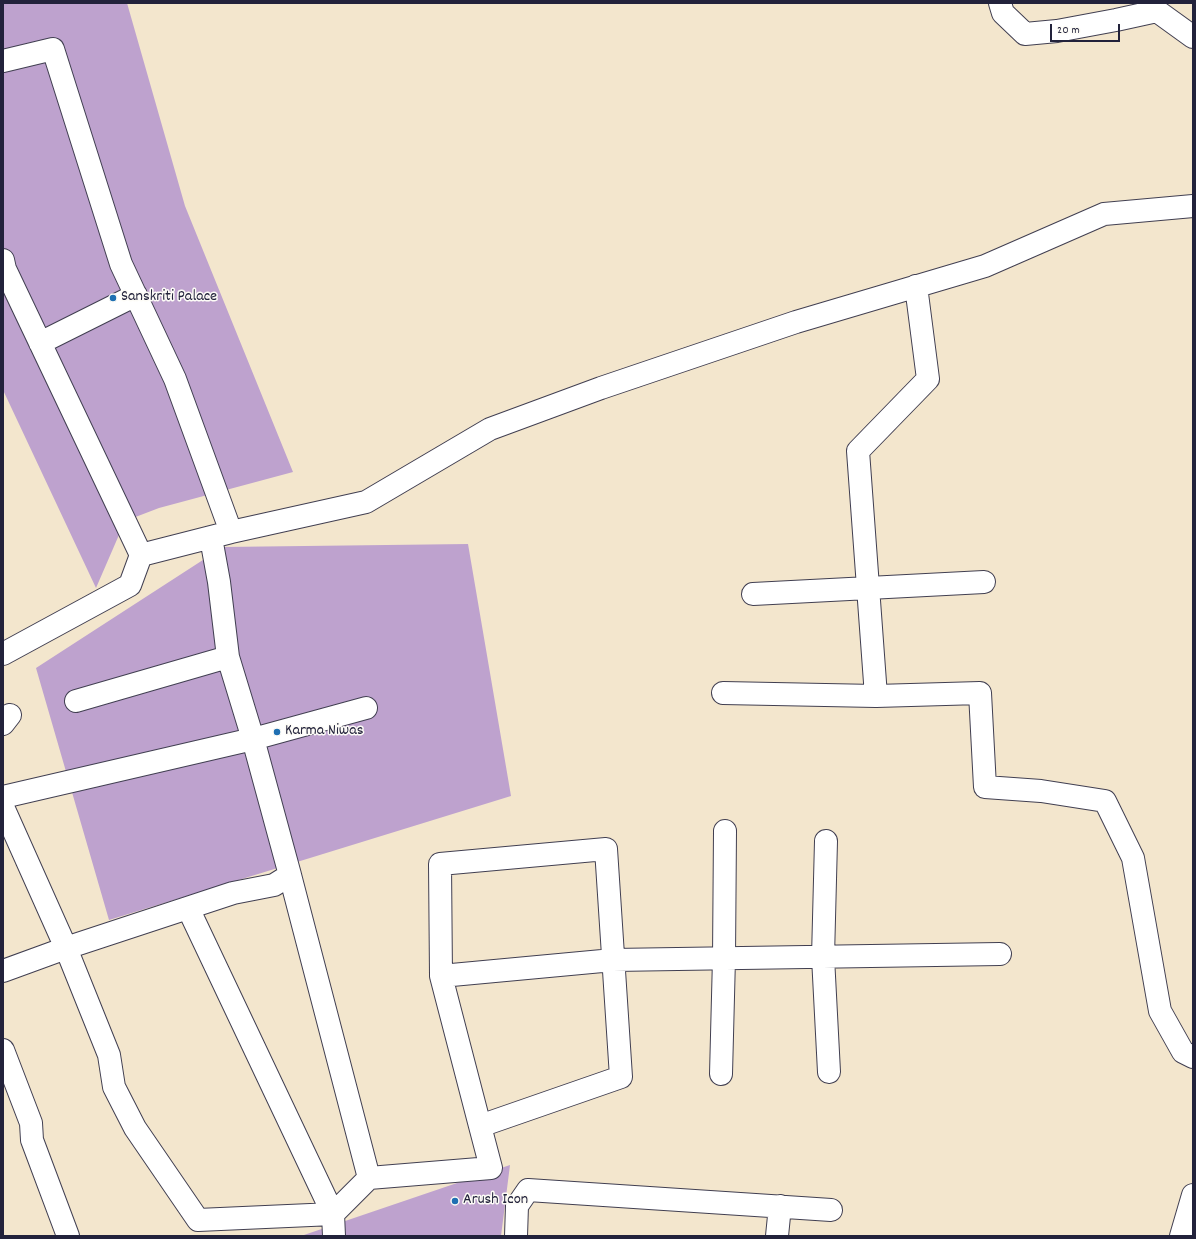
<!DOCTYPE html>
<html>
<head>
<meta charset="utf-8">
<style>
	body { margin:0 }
	#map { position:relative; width:1196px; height:1239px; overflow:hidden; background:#f3e6cd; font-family:Dekko,sans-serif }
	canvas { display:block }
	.frame { position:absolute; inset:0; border:4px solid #22223b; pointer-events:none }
	.scale { position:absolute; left:1050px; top:24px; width:70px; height:18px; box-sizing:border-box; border:2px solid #22223b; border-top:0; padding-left:5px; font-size:12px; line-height:14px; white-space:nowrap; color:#22223b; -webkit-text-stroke:3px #fdfcf7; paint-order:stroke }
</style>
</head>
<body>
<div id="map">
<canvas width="1196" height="1239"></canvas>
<div class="frame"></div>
<div class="scale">20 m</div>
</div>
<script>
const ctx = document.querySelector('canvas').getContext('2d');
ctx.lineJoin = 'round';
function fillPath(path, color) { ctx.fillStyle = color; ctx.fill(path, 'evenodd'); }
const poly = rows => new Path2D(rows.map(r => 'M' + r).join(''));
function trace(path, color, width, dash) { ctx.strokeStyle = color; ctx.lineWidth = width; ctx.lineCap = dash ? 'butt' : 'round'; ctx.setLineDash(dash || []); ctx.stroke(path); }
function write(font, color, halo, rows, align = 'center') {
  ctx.font = font + ' Dekko,sans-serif'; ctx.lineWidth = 3; ctx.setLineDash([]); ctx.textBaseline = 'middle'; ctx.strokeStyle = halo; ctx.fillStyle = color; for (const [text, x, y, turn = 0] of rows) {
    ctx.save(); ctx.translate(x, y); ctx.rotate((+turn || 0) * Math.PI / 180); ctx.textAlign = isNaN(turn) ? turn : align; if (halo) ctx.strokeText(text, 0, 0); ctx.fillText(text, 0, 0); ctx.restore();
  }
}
const building = poly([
	[3,3,127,3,185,206,293,472,159,508,125,521,96,588,3,390],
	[468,544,511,796,109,920,36,668,223,547],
	[510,1165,501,1236,301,1236]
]);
const minor = poly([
	[1000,3,1003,13,1025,34,1057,31,1116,20,1157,11,1193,37],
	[3,61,53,49,121,264,175,379,231,532],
	[3,260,5,269,141,555],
	[916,286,928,379,858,451,876,696,980,693,985,787,1041,791,1105,801,1133,858,1160,1011,1183,1052,1193,1057],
	[40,343,136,295],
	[753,594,984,582],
	[3,654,130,585,141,555,231,532,366,502,490,429,601,388,796,322,985,266,1104,214,1193,206],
	[723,693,876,696],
	[76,701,228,657],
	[3,724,10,715],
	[3,797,253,739,366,708],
	[3,807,66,948,109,1055,114,1087,135,1128,198,1220,333,1214,334,1236],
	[826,841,823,957,829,1072],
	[188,908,333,1214,369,1178,290,875],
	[3,971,66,948,233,893,274,885,290,875,253,739,228,657,219,582,211,538],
	[441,976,613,960,1000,954],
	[3,1050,31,1123,32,1140,68,1236],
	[721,1074,724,958,725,831],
	[369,1178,491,1168,480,1126,441,976,440,864,606,849,621,1077,480,1126],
	[516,1236,517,1206,528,1190,831,1210],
	[777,1236,780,1206],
	[1181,1236,1193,1195]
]);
const markers = [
	[113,298,4,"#1f6fb2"],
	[277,732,4,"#1f6fb2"],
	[455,1201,4,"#1f6fb2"]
];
const poiNames = [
	["Sanskriti Palace",121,298],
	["Karma Niwas",285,732],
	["Arush Icon",463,1201]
];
fillPath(building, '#bea2ce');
trace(minor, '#413f51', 24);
trace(minor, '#fff', 22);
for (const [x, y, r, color] of markers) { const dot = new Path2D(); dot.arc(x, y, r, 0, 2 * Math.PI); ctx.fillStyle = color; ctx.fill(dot); trace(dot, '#fdfcf7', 1.5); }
write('16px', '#22223b', '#fdfcf7', poiNames, 'left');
</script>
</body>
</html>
